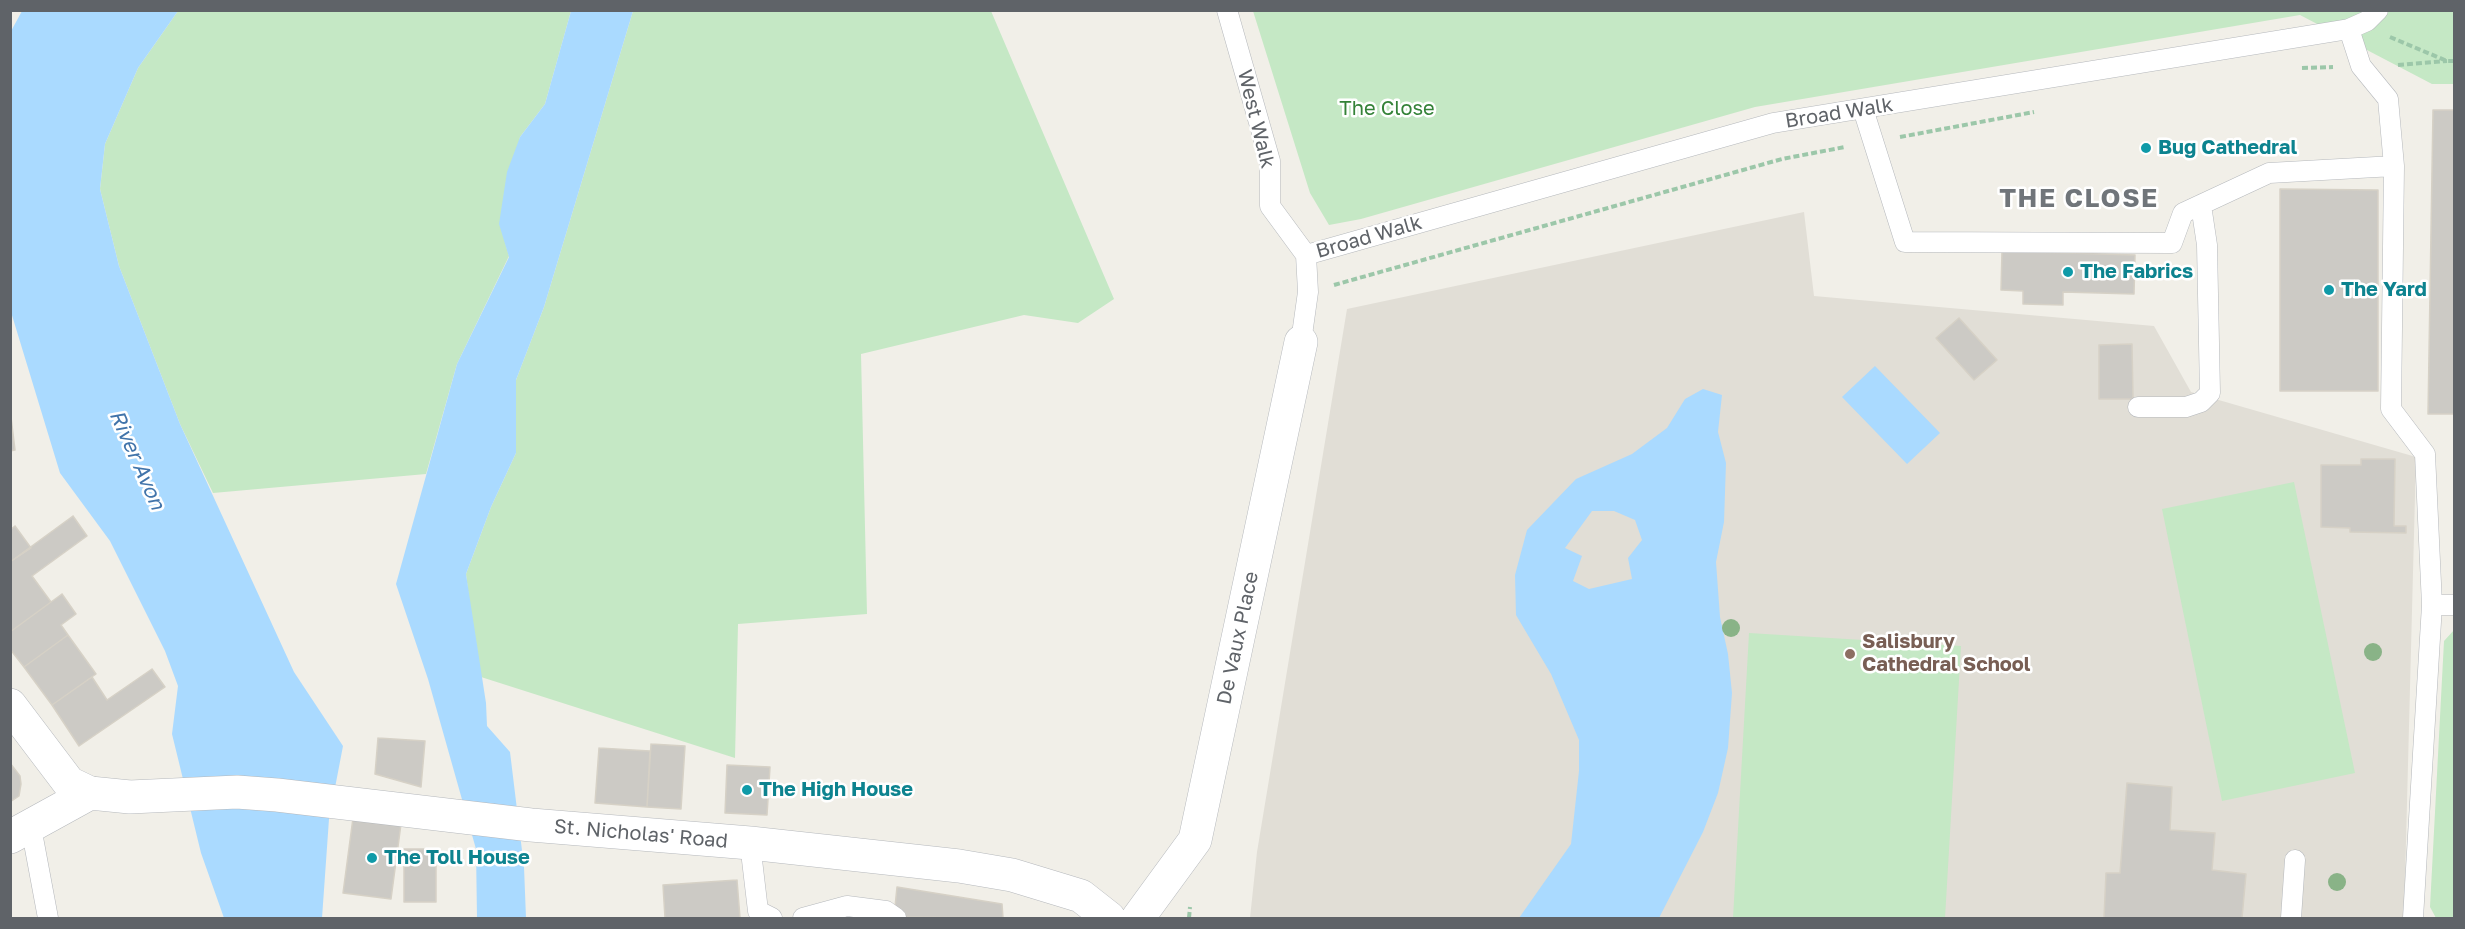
<!DOCTYPE html>
<html>
<head>
<meta charset="utf-8">
<style>
	body { margin:0 }
	#map { position:relative; width:2465px; height:929px; overflow:hidden; background:#f1efe8; font-family:"Golos Text",sans-serif }
	canvas { display:block }
	.frame { position:absolute; inset:0; border:12px solid #5f6368; pointer-events:none }
</style>
</head>
<body>
<div id="map">
<canvas width="2465" height="929"></canvas>
<div class="frame"></div>
</div>
<script>
const ctx = document.querySelector('canvas').getContext('2d');
ctx.lineJoin = 'round';
function fillPath(path, color) { ctx.fillStyle = color; ctx.fill(path, 'evenodd'); }
const poly = rows => new Path2D(rows.map(r => 'M' + r).join(''));
function trace(path, color, width, dash) { ctx.strokeStyle = color; ctx.lineWidth = width; ctx.lineCap = dash ? 'butt' : 'round'; ctx.setLineDash(dash || []); ctx.stroke(path); }
function write(font, color, halo, rows, align = 'center') {
  ctx.font = font + ' "Golos Text",sans-serif'; ctx.lineWidth = 5; ctx.setLineDash([]); ctx.textBaseline = 'middle'; ctx.strokeStyle = halo; ctx.fillStyle = color; for (const [text, x, y, turn = 0] of rows) {
    ctx.save(); ctx.translate(x, y); ctx.rotate((+turn || 0) * Math.PI / 180); ctx.textAlign = isNaN(turn) ? turn : align; if (halo) ctx.strokeText(text, 0, 0); ctx.fillText(text, 0, 0); ctx.restore();
  }
}
const education = poly([
	[1804,212,1814,296,2154,326,2191,392,2416,457,2404,918,1250,918,1257,852,1347,309]
]);
const green = poly([
	[178,11,571,11,545,104,520,137,500,224,509,256,457,364,426,474,213,493,180,424,119,266,100,189,105,144,138,68],
	[633,11,991,11,1114,299,1078,323,1024,315,861,354,867,614,738,624,735,758,481,677,473,632,466,574,491,507,516,453,516,380,544,307],
	[1253,11,2454,11,2454,84,2432,84,2300,15,1755,107,1361,219,1329,225,1310,193],
	[2294,482,2355,773,2222,801,2162,509],
	[2454,630,2454,918,2436,918,2430,907,2444,641],
	[1749,633,1961,646,1945,918,1733,918]
]);
const water = poly([
	[22,11,178,11,138,68,105,144,100,189,119,266,180,424,294,672,343,746,329,819,322,918,224,918,201,853,172,734,178,686,165,651,110,541,60,473,11,312,10,33],
	[571,11,633,11,544,307,516,380,516,453,491,507,466,574,486,703,487,726,510,752,524,867,526,918,477,918,476,849,428,679,396,584,457,364,509,257,499,224,507,172,520,137,545,104],
	[1875,366,1940,433,1907,464,1842,397],
	[1703,389,1722,395,1718,432,1726,463,1724,522,1716,562,1720,617,1728,654,1732,693,1728,748,1718,793,1703,832,1659,918,1519,918,1571,844,1579,771,1579,740,1551,674,1516,615,1515,575,1527,530,1576,479,1632,454,1667,428,1685,399],
	[1592,511,1614,511,1635,520,1642,540,1628,558,1632,579,1589,589,1573,581,1582,556,1565,548]
]);
const building = poly([
	[2433,110,2454,110,2454,414,2428,414,2433,110],
	[2280,189,2378,190,2378,391,2280,391,2280,189],
	[2002,251,2135,255,2134,294,2063,292,2063,305,2023,304,2023,291,2001,290,2002,251],
	[1959,318,1997,360,1974,380,1936,338,1959,318],
	[2132,344,2133,399,2099,399,2099,345,2132,344],
	[11,417,15,450,10,451,10,417,11,417],
	[2361,459,2395,459,2394,526,2406,526,2406,533,2350,532,2350,528,2321,527,2321,465,2361,465,2361,459],
	[73,516,87,536,32,576,51,602,10,632,10,562,73,516],
	[15,526,31,548,10,562,10,530,15,526],
	[62,594,76,614,61,625,68,635,24,667,10,649,10,632,62,594],
	[68,635,96,674,52,705,24,667,68,635],
	[152,669,165,687,79,746,52,705,92,677,107,700,152,669],
	[378,738,425,741,421,787,375,774,378,738],
	[651,744,685,746,681,809,647,807,651,744],
	[599,748,650,751,647,807,595,803,599,748],
	[10,763,20,776,21,784,19,796,10,802,10,763],
	[727,765,770,767,767,815,725,813,727,765],
	[2127,783,2172,787,2170,830,2215,833,2212,870,2246,874,2242,918,2104,918,2106,873,2120,873,2127,783],
	[353,818,401,824,391,899,343,893,353,818],
	[404,849,436,849,436,902,404,902,404,849],
	[737,880,740,918,665,918,663,885,737,880],
	[897,887,1002,904,1003,918,894,917,897,887]
]);
const path = poly([
	[2390,37,2447,61,2454,61],
	[2398,65,2447,61],
	[2302,68,2333,67],
	[1900,137,2034,112],
	[1334,285,1782,159,1845,147],
	[1189,918,1190,907]
]);
const lane = poly([
	[1227,10,1270,161,1270,206,1306,255],
	[2349,29,2361,66,2388,99,2394,166,2391,409,2425,454,2432,605,2413,918],
	[1863,109,1905,242,2172,243,2183,213,2269,173,2394,166],
	[1306,255,1773,123,2349,29,2367,21,2378,10],
	[1301,342,1308,292,1306,255],
	[2138,407,2186,407,2201,402,2210,393,2207,245,2201,205],
	[2432,605,2454,605],
	[31,827,48,918],
	[750,843,758,911,772,918],
	[803,918,847,906,886,911,896,918],
	[2291,918,2295,860]
]);
const street = poly([
	[10,705,69,783,90,793,130,797,237,792,277,795,531,825,750,843,959,866,1012,875,1081,896,1109,918],
	[10,837,90,793],
	[1138,918,1195,840,1301,342]
]);
const trees = [
	[1731,628],
	[2373,652],
	[2337,882]
];
const markers = [
	[2146,148,6,"#0f9aa8"],
	[2068,272,6,"#0f9aa8"],
	[2329,290,6,"#0f9aa8"],
	[1850,654,6,"#8d6e63"],
	[747,790,6,"#0f9aa8"],
	[372,858,6,"#0f9aa8"]
];
const parkNames = [
	["The Close",1387,109]
];
const streetNames = [
	["Broad Walk",1839,113,-9],
	["West Walk",1256,119,76],
	["Broad Walk",1369,237,-16],
	["De Vaux Place",1238,638,-78],
	["St. Nicholas' Road",641,834,5]
];
const cultureNames = [
	["Bug Cathedral",2158,148],
	["The Fabrics",2080,272],
	["The Yard",2341,290],
	["The High House",759,790],
	["The Toll House",384,858]
];
const educationNames = [
	["Salisbury",1862,642],
	["Cathedral School",1862,665]
];
const waterNames = [
	["River Avon",137,460,66]
];
const districtNames = [
	["THE CLOSE",2079,199]
];
fillPath(education, '#e1ded6');
fillPath(green, '#c5e8c5');
fillPath(water, '#aadaff');
fillPath(building, '#cccac5');
trace(building, '#d6d1c6', 1.5);
trace(lane, '#b5b8bc', 21);
trace(street, '#b5b8bc', 34);
trace(path, '#9cc7a9', 4, [6, 3]);
trace(lane, '#fff', 20);
trace(street, '#fff', 33);
ctx.fillStyle = '#89b387';
for (const [x, y] of trees) { ctx.beginPath(); ctx.arc(x, y, 9, 0, 2 * Math.PI); ctx.fill(); }
for (const [x, y, r, color] of markers) { const dot = new Path2D(); dot.arc(x, y, r, 0, 2 * Math.PI); ctx.fillStyle = color; ctx.fill(dot); trace(dot, '#fff', 2); }
write('20px', '#348238', '#fff', parkNames);
write('20px', '#5f6368', '#fff', streetNames);
write('bold 20px', '#0d838f', '#fff', cultureNames, 'left');
write('bold 20px', '#785e54', '#fff', educationNames, 'left');
write('italic 21px', '#4174aa', '#fff', waterNames);
ctx.letterSpacing = '1.5px';
write('bold 26px', '#70757a', '#fff', districtNames);
ctx.letterSpacing = '0px';
</script>
</body>
</html>
